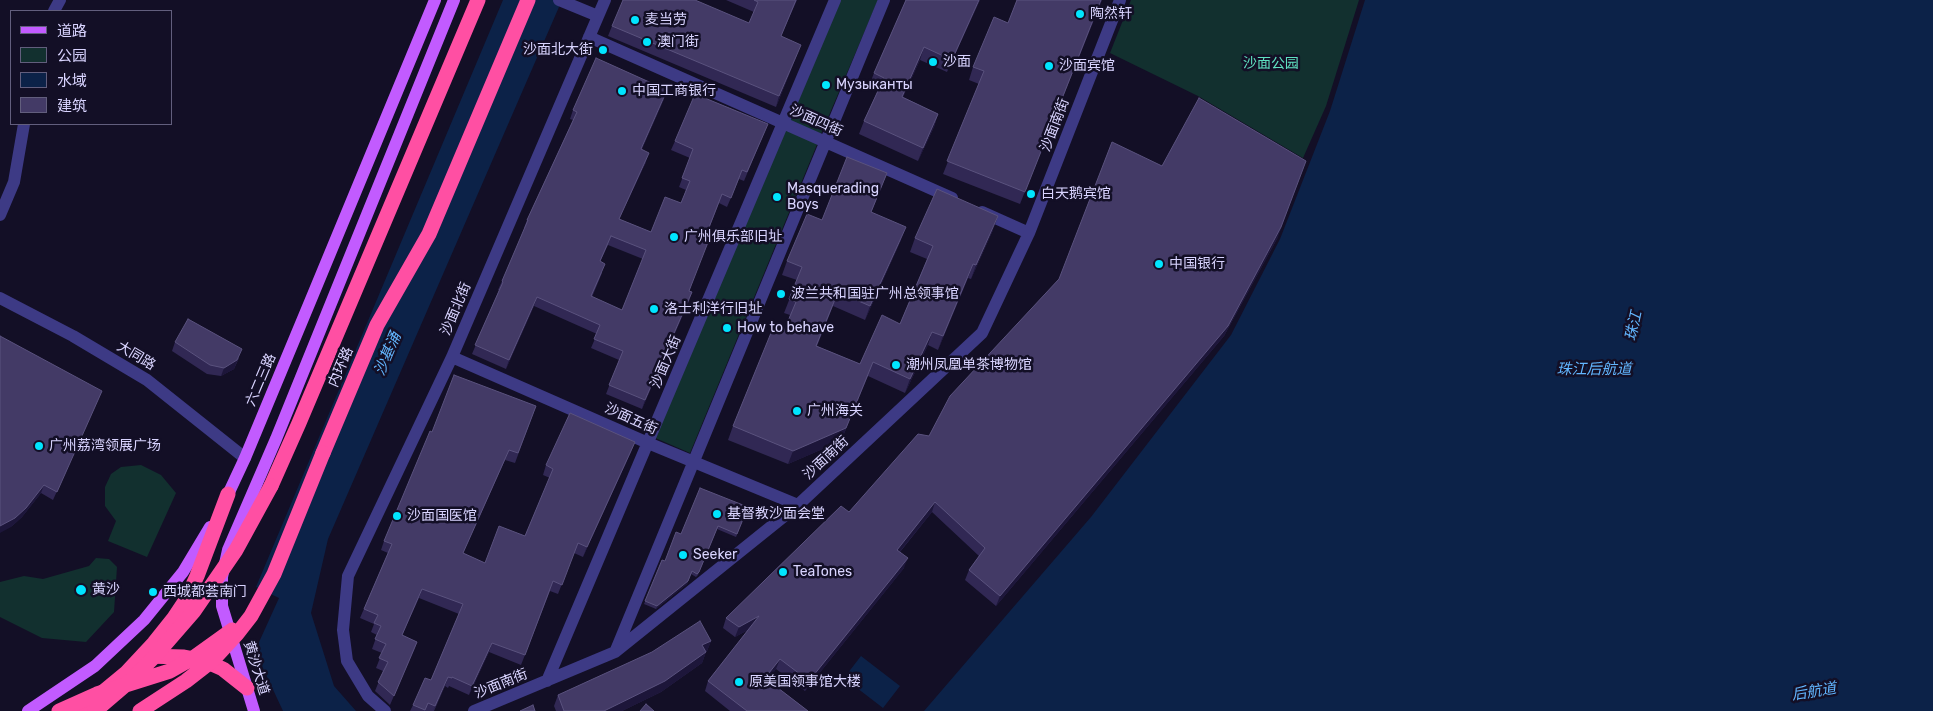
<!DOCTYPE html>
<html>
<head>
<meta charset="utf-8">
<style>
	body { margin:0 }
	#map { position:relative; width:1933px; height:711px; overflow:hidden; background:#130f26; font-family:Rubik,"Noto Sans SC",sans-serif }
	canvas { display:block }
	.legend { position:absolute; left:10px; top:10px; width:162px; height:115px; box-sizing:border-box; background:#130f26; border:1px solid #625e7d; margin:0; padding:6px 9px; list-style:none; font-size:15px; color:#d9d4ff }
	.legend li { display:flex; align-items:center; gap:10px; height:25px }
	.legend b { width:25px; border:1px solid #625e7d }
</style>
</head>
<body>
<div id="map">
<canvas width="1933" height="711"></canvas>
<ul class="legend">
<li><b style="height:6px;background:#c25bff"></b>道路</li>
<li><b style="height:14px;background:#12302f"></b>公园</li>
<li><b style="height:14px;background:#0c2248"></b>水域</li>
<li><b style="height:14px;background:#433a66"></b>建筑</li>
</ul>
</div>
<script>
const ctx = document.querySelector('canvas').getContext('2d');
ctx.lineJoin = 'round';
function fillPath(path, color) { ctx.fillStyle = color; ctx.fill(path, 'evenodd'); }
const poly = rows => new Path2D(rows.map(r => 'M' + r).join(''));
function trace(path, color, width, dash) { ctx.strokeStyle = color; ctx.lineWidth = width; ctx.lineCap = dash ? 'butt' : 'round'; ctx.setLineDash(dash || []); ctx.stroke(path); }
function write(font, color, halo, rows, align = 'center') {
  ctx.font = font + ' Rubik,"Noto Sans SC",sans-serif'; ctx.lineWidth = 5; ctx.setLineDash([]); ctx.textBaseline = 'middle'; ctx.strokeStyle = halo; ctx.fillStyle = color; for (const [text, x, y, turn = 0] of rows) {
    ctx.save(); ctx.translate(x, y); ctx.rotate((+turn || 0) * Math.PI / 180); ctx.textAlign = isNaN(turn) ? turn : align; if (halo) ctx.strokeText(text, 0, 0); ctx.fillText(text, 0, 0); ctx.restore();
  }
}
const green = poly([
	[840,0,878,0,821,134,790,121],
	[1131,0,1359,0,1326,106,1303,158,1198,96,1110,53],
	[786,129,818,142,690,453,653,437],
	[141,465,161,475,176,493,147,557,108,541,116,521,105,506,105,487,111,474,121,467],
	[96,558,109,559,117,567,114,612,86,642,42,638,0,617,0,582,24,576,43,579,89,566]
]);
const water = poly([
	[503,0,562,0,328,539,311,613,334,686,356,711,283,711,255,651,279,598,256,587],
	[1365,0,1933,0,1933,711,924,711,1091,517,1231,335,1280,239,1330,111],
	[861,656,900,686,883,708,844,678]
]);
const street = poly([
	[559,0,598,16],
	[54,11,60,0],
	[589,37,952,198],
	[982,212,1029,233],
	[0,215,14,182,24,124],
	[0,298,73,336,147,380,245,458],
	[452,357,648,443,798,505],
	[616,650,884,0],
	[547,681,835,0],
	[385,711,368,696,347,661,343,630,348,576,452,357,605,0],
	[474,711,615,652,798,505,982,333,1029,233,1120,0]
]);
const primary = poly([
	[224,503,245,458,312,297,435,0],
	[28,711,95,666,144,620,183,572,210,527],
	[254,711,222,606,222,577,228,550,276,439,454,0]
]);
const highway = poly([
	[323,453,377,325,429,234,528,0],
	[271,486,299,423,478,0],
	[145,656,184,657,205,661,223,669,247,688],
	[80,711,126,673,154,643,174,618,186,600,197,576,228,494]
]);
const highwayBridge = poly([
	[59,711,97,694,170,671,193,658,232,630],
	[95,711,130,681,154,657,194,611,236,550,271,486],
	[140,711,186,681,213,660,237,634,251,616,274,574,323,453]
]);
const wall = poly([
	[726,0,797,0,781,36,797,55,776,107,608,36,612,26,749,23,754,12],
	[906,0,980,0,947,72,920,60,903,97,938,114,934,127,918,161,859,134,864,121,878,90,869,86,874,73],
	[1017,0,1102,0,1020,204,943,174,979,84,969,80,973,67,1008,23],
	[664,99,642,149,646,162,619,219,651,232,681,203,686,190,679,187,690,158,671,150,675,141,764,133,744,181,739,179,727,207,719,203,708,231,689,291,692,292,689,301,642,409,606,394,619,360,591,348,597,334,534,306,506,369,472,354,499,290,498,290,502,281,525,229,524,228,527,220,573,120,570,119,573,110],
	[608,245,643,259,622,310,592,297,602,273,600,262],
	[887,173,871,213,901,240,865,320,833,306,817,346,860,364,900,324,927,259,910,252,915,238,993,230,971,279,968,278,938,350,928,345,905,393,868,376,841,441,788,464,728,440,733,426,783,333,790,315,784,313,797,280,782,275,787,261,822,220],
	[1278,237,1224,336,996,606,965,580,969,570,979,556,932,512,900,552,904,568,805,691,776,669,768,680,808,711,730,711,705,691,708,681,748,630,735,637,723,628,726,618,849,512,929,436],
	[175,342,239,358,234,369,221,376,207,374,172,351],
	[102,391,53,500,41,493,22,517,11,527],
	[536,406,515,463,505,460,463,553,485,563,525,536,550,478,543,475,546,465,635,442,631,452,583,557,574,553,558,594,550,591,521,665,489,652,469,695,449,686,448,688,445,686,434,711,410,711,413,705,431,680,459,614,419,598,402,635,417,642,390,705,375,691,383,671,376,668,382,653,372,649,377,635,371,632,374,624,360,618,388,553,381,550,384,541,432,432],
	[748,507,736,537,717,529,698,575,696,577,691,574,687,584,656,609,644,604,662,560,665,561,681,534],
	[711,641,707,651,706,652,702,663,661,692,622,711,556,711,554,706,558,695]
]);
const shadedWall = poly([
	[979,0,980,0,947,72,952,60],
	[1101,0,1102,0,1020,204,1025,192],
	[801,45,797,55,776,107,779,96],
	[924,47,920,60,897,110,902,97],
	[667,90,664,99,638,158,641,149],
	[938,114,934,127,918,161,923,148],
	[649,153,646,162,615,228,619,219],
	[1306,161,1278,237,1224,336,996,606,1000,596],
	[998,216,993,230,971,279,976,265],
	[906,227,901,240,865,320,870,306],
	[973,264,968,278,938,350,943,336],
	[692,292,689,301,642,409,645,400],
	[537,297,534,306,506,369,509,360],
	[932,332,928,345,905,393,910,379],
	[242,349,234,369,221,376,224,368],
	[873,362,841,441,788,464,793,451],
	[635,442,631,452,583,557,587,547],
	[509,450,505,460,459,562,463,553],
	[44,485,41,493,22,517,11,527,0,533,0,526],
	[935,502,932,512,893,560,897,550],
	[908,558,904,568,805,691,809,681],
	[688,581,687,584,656,609,657,606],
	[422,589,419,598,398,645,402,635],
	[759,616,755,626,735,637,739,627],
	[711,641,707,651,698,656,702,645],
	[417,642,414,651,390,705,394,696],
	[492,643,489,652,469,695,472,686],
	[706,652,702,663,661,692,622,711,604,711],
	[780,659,776,669,762,688,765,678],
	[448,677,445,686,433,711,435,706]
]);
const building = poly([
	[623,0,695,0,749,23,758,2,754,0,796,0,781,36,801,45,779,96,612,26,623,0],
	[906,0,979,0,952,60,924,47,902,97,938,114,923,148,864,121,884,78,874,73,906,0],
	[1017,0,1101,0,1025,192,947,161,984,71,973,67,994,17,1008,23,1017,0],
	[596,58,667,90,641,149,649,153,619,219,651,232,665,197,681,203,690,181,682,178,693,149,675,141,695,94,768,124,747,172,742,170,731,198,722,194,708,230,712,232,689,291,692,292,645,400,609,385,623,351,594,339,600,325,537,297,509,360,475,345,503,282,502,281,528,220,527,220,577,112,573,110,596,58],
	[611,236,646,250,622,310,591,296,605,264,600,261,611,236],
	[1199,98,1306,161,1281,227,1228,326,1000,596,969,570,985,548,935,502,897,550,908,558,809,681,780,659,765,678,808,711,747,711,708,681,759,616,739,627,726,618,841,506,849,512,918,434,929,436,950,396,1059,279,1112,142,1162,166,1199,98],
	[847,157,887,173,871,212,906,227,870,306,838,292,816,346,860,364,882,315,900,324,933,246,915,238,937,189,998,216,976,265,973,264,943,336,932,332,910,379,873,362,846,428,793,451,733,426,773,328,783,333,796,302,789,299,802,267,787,261,807,214,822,220,847,157],
	[188,319,242,349,237,360,224,368,210,365,175,342,188,319],
	[0,336,102,391,57,492,44,485,26,508,15,518,0,526,0,336],
	[454,375,536,406,518,453,509,450,463,553,485,563,499,526,525,536,553,469,546,465,570,413,635,442,587,547,578,543,562,585,553,581,525,655,492,643,472,686,452,677,452,678,448,677,435,706,428,703,425,710,413,705,425,678,431,680,463,604,422,589,402,635,417,642,394,696,378,682,388,662,379,658,386,644,375,639,381,626,374,623,378,615,364,609,392,544,384,541,430,431,432,432,454,375],
	[700,488,748,507,737,534,718,526,699,572,697,574,692,571,688,581,657,606,645,601,662,560,665,561,676,532,681,534,700,488],
	[700,621,711,641,702,645,706,652,665,681,604,711,564,711,558,695,652,652,700,621],
	[646,704,654,711,640,711,646,704],
	[533,705,535,711,520,711,533,705]
]);
const markers = [
	[1080,14,5,"#00e5ff"],
	[635,20,5,"#00e5ff"],
	[647,42,5,"#00e5ff"],
	[603,50,5,"#00e5ff"],
	[933,62,5,"#00e5ff"],
	[1049,66,5,"#00e5ff"],
	[826,85,5,"#00e5ff"],
	[622,91,5,"#00e5ff"],
	[1031,194,5,"#00e5ff"],
	[777,197,5,"#00e5ff"],
	[674,237,5,"#00e5ff"],
	[1159,264,5,"#00e5ff"],
	[781,294,5,"#00e5ff"],
	[654,309,5,"#00e5ff"],
	[727,328,5,"#00e5ff"],
	[896,365,5,"#00e5ff"],
	[797,411,5,"#00e5ff"],
	[39,446,5,"#00e5ff"],
	[717,514,5,"#00e5ff"],
	[397,516,5,"#00e5ff"],
	[683,555,5,"#00e5ff"],
	[783,572,5,"#00e5ff"],
	[81,590,6,"#00e5ff"],
	[153,592,5,"#00e5ff"],
	[739,682,5,"#00e5ff"]
];
const poiNames = [
	["陶然轩",1090,14],
	["麦当劳",645,20],
	["澳门街",657,42],
	["沙面北大街",593,50,"right"],
	["沙面",943,62],
	["沙面宾馆",1059,66],
	["Музыканты",836,85],
	["中国工商银行",632,91],
	["Masquerading",787,189],
	["Boys",787,205],
	["白天鹅宾馆",1041,194],
	["广州俱乐部旧址",684,237],
	["中国银行",1169,264],
	["波兰共和国驻广州总领事馆",791,294],
	["洛士利洋行旧址",664,309],
	["How to behave",737,328],
	["潮州凤凰单茶博物馆",906,365],
	["广州海关",807,411],
	["广州荔湾领展广场",49,446],
	["基督教沙面会堂",727,514],
	["沙面国医馆",407,516],
	["Seeker",693,555],
	["TeaTones",793,572],
	["黄沙",92,590],
	["西城都荟南门",163,592],
	["原美国领事馆大楼",749,682]
];
const parkNames = [
	["沙面公园",1271,64]
];
const streetNames = [
	["沙面四街",816,121,24],
	["沙面南街",1055,125,-69],
	["沙面北街",456,309,-67],
	["大同路",136,356,31],
	["沙面大街",666,362,-67],
	["内环路",341,367,-67],
	["六二三路",261,380,-67],
	["沙面五街",631,419,24],
	["沙面南街",826,458,-43],
	["黄沙大道",256,668,73],
	["沙面南街",501,684,-22]
];
const waterNames = [
	["珠江",1634,326,-78],
	["沙基涌",388,354,-67],
	["珠江后航道",1594,370],
	["后航道",1814,692,-9]
];
fillPath(green, '#12302f');
fillPath(water, '#0c2248');
trace(street, '#3d3a85', 12);
trace(primary, '#c25bff', 12);
trace(highway, '#ff4fa3', 15);
trace(highwayBridge, '#ff4fa3', 15);
fillPath(wall, '#312854');
fillPath(shadedWall, '#1d163a');
fillPath(building, '#433a66');
trace(building, '#5a527e', 1);
for (const [x, y, r, color] of markers) { const dot = new Path2D(); dot.arc(x, y, r, 0, 2 * Math.PI); ctx.fillStyle = color; ctx.fill(dot); trace(dot, '#130f26', 2); }
write('14px', '#d9d4ff', '#130f26', poiNames, 'left');
write('14px', '#5fe0c0', '#130f26', parkNames);
write('14px', '#d9d4ff', '#130f26', streetNames);
write('italic 15px', '#62b6ff', '#130f26', waterNames);
</script>
</body>
</html>
